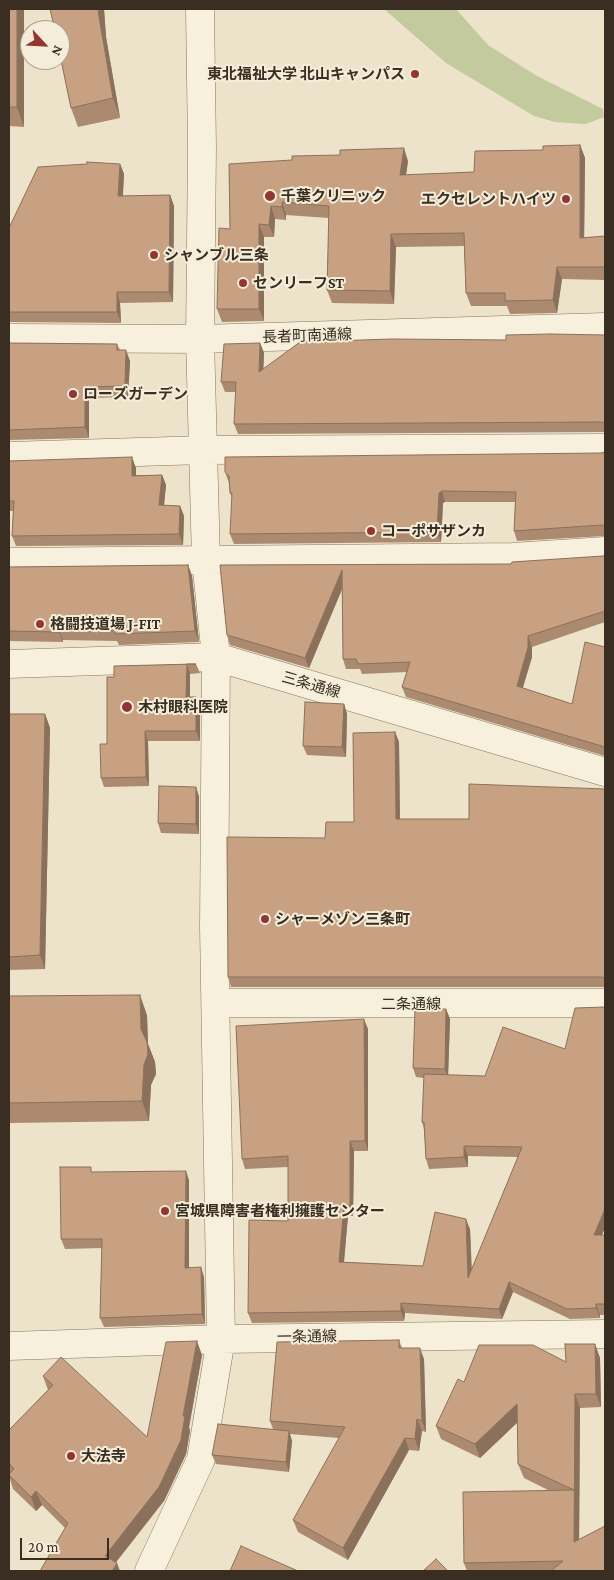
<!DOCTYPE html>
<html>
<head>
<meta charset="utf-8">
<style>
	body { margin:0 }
	#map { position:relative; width:614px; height:1580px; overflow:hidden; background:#ece3ca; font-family:"Crimson Pro",serif }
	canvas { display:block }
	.frame { position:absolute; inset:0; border:10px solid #392e21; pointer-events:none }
	.north { position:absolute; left:20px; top:20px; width:50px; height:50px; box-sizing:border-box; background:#f4edd9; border:1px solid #a9a18f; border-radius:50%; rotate:115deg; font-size:14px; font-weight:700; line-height:20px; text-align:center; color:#392e21 }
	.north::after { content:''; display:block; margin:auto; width:18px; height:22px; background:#933633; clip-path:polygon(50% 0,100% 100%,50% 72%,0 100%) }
	.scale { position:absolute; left:20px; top:1538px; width:89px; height:22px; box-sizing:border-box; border:2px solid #392e21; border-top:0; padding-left:6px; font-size:15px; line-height:18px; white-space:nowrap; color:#392e21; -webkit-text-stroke:4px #f4edd9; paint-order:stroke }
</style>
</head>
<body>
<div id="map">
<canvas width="614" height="1580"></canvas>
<div class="frame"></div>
<div class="north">N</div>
<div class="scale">20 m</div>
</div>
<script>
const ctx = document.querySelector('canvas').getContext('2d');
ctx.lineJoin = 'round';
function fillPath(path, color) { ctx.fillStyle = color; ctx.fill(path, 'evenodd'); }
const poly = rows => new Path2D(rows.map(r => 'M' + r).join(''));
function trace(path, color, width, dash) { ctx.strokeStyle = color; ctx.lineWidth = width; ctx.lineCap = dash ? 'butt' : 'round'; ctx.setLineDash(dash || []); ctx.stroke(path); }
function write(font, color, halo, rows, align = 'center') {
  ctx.font = font + ' "Crimson Pro","Noto Sans JP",serif'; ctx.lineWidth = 4; ctx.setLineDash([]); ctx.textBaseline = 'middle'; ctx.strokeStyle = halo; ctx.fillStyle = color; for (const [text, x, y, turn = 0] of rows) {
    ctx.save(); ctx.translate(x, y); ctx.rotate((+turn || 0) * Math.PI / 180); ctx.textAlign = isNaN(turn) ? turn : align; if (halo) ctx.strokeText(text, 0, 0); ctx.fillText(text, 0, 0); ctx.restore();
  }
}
const green = poly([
	[384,9,456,9,488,45,537,76,603,109,604,117,586,124,555,122,534,116,446,63]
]);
const minor = poly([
	[9,338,200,339,605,327],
	[9,456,204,450,605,448],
	[9,562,513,557,605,551],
	[9,664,216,657,605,772],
	[216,1003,605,1003],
	[9,1346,221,1339,605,1334],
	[149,1571,201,1459,221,1339,214,927,216,657,206,560,200,339,202,148,200,9]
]);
const wall = poly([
	[9,9,24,127,9,126],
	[50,9,104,9,106,37,120,118,78,127,71,108],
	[580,145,585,158,584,238,605,236,605,280,562,279,557,313,510,314,507,306,471,306,466,293,464,246,396,247,394,304,332,303,327,290,329,218,286,215,286,220,275,219,274,237,264,237,264,321,222,322,217,309,230,229,229,164,408,161,406,175,474,172,543,150],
	[120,164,124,174,123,196,170,195,174,206,173,302,120,303,121,323,9,322,9,228],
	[605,335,605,432,238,434,234,424,236,392,225,392,221,382,260,343,264,353,263,369,506,340],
	[9,343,117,344,120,350,130,361,128,397,89,398,89,438,9,440],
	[605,452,605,536,517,541,514,531,515,502,445,502,443,503,441,542,234,544,230,534,232,498,230,493,229,483,225,472,601,453],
	[9,461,136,468,136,475,162,475,166,485,164,505,180,506,184,516,183,545,16,546,12,536,13,511,9,511],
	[605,555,605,622,532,647,532,657,523,688,572,704,605,647,605,756,406,697,402,687,407,672,362,674,360,669,346,669,343,659,342,588,309,668,230,645,227,635,220,565,511,564,603,556],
	[188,565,192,576,199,642,119,645,117,641,63,640,63,642,9,641,9,567],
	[196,664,200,673,190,674,190,697,196,697,200,707,200,741,148,741,149,786,104,787,101,778,107,744,114,677,114,666],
	[344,704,347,714,346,757,307,755,303,746],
	[9,714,45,714,50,728,45,969,9,970],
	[395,732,399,742,400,819,469,819,605,789,605,987,231,987,228,977,325,838,354,822],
	[196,787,199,797,199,834,161,833,158,823],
	[9,996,147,1015,148,1044,155,1062,156,1074,151,1085,149,1121,9,1123],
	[446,1009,450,1019,448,1075,485,1076,565,1049,602,1235,605,1235,605,1315,600,1315,600,1318,570,1319,513,1292,502,1319,405,1313,404,1321,252,1323,248,1313,288,1221,288,1167,245,1169,242,1159,368,1029,368,1151,354,1151,353,1216,348,1216,344,1262,423,1266,470,1229,472,1270,518,1157,468,1156,468,1167,429,1169,426,1159,424,1129,422,1122,424,1078,416,1077,413,1068],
	[93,1172,189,1180,189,1268,204,1277,205,1324,104,1327,100,1318,102,1248,65,1249,61,1239],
	[399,1340,402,1348,424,1359,426,1432,422,1431,419,1451,409,1450,348,1560,298,1532,293,1520,339,1438,290,1434,292,1441,289,1472,216,1464,212,1455,273,1429,270,1421],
	[595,1344,600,1358,601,1407,580,1408,579,1539,605,1571,467,1571,464,1563,550,1491,524,1478,518,1464,518,1422,480,1458,441,1439,436,1426,464,1382,566,1362],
	[202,1355,189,1427,190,1431,186,1454,164,1501,65,1528,42,1505,36,1511,13,1489,9,1476,10,1473,9,1473,9,1430,48,1390,43,1376,147,1437]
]);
const shadedWall = poly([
	[17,9,24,9,24,127,17,107],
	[98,9,104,9,106,37,120,118,113,98,99,17],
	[580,145,585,158,584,251,580,238],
	[404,148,408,161,404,188,400,175],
	[120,164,124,174,122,207,118,196],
	[170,195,174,206,173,302,169,292],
	[282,202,286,215,286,220,282,207],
	[271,206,275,219,274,237,269,225],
	[259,224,264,237,264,321,259,309],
	[391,234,396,247,394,304,390,291],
	[557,267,562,279,557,313,553,300],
	[117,292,120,303,121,323,117,312],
	[260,343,264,353,263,382,259,372],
	[126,350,130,361,128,397,125,386],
	[85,387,89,398,89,438,85,427],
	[132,457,136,468,136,486,132,476],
	[162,475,166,485,163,515,159,505],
	[442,491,445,502,443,503,441,542,437,532,439,493],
	[180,506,184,516,183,545,179,534],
	[188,565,192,576,199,642,195,631],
	[342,570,346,580,309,668,305,658],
	[59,629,63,640,63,642,59,632],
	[528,636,532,647,532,657,520,696,517,686],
	[187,664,190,674,190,706,186,697],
	[196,697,200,707,200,741,196,731],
	[344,704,347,714,346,757,342,747],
	[45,714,50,728,45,969,40,955],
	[145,731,148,741,149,786,146,777],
	[395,732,399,742,400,829,396,819],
	[196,787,199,797,199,834,196,824],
	[140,995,147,1015,148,1044,155,1062,156,1074,151,1085,149,1121,142,1101,141,1029],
	[446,1009,450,1019,448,1079,445,1069],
	[364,1019,368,1029,368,1151,365,1141],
	[350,1141,354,1151,353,1216,350,1206],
	[464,1146,468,1156,468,1167,464,1157],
	[186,1171,189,1180,189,1278,185,1268],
	[344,1206,348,1216,343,1272,339,1262],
	[605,1209,605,1228,598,1245,594,1235],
	[466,1219,470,1229,472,1288,468,1278],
	[201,1267,204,1277,205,1324,202,1314],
	[509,1282,513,1292,502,1319,499,1309],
	[401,1303,405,1313,404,1321,401,1311],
	[596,1304,600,1315,600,1318,596,1308],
	[197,1341,202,1355,189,1427,190,1431,186,1454,164,1501,110,1570,105,1556,183,1416],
	[595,1344,600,1358,601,1407,596,1394],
	[420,1348,424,1359,426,1432,422,1421],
	[575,1394,580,1408,579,1556,574,1542],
	[517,1404,522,1418,480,1458,475,1444],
	[417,1419,422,1431,419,1451,415,1439],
	[289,1431,292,1441,289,1472,286,1462],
	[405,1438,409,1450,348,1560,343,1548],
	[36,1491,42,1505,36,1511,31,1497],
	[117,1563,120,1571,112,1571]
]);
const building = poly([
	[9,9,17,9,17,107,9,107,9,9],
	[50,9,98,9,99,17,113,98,71,108,60,55,60,30,55,30,50,9],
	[580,145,580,238,605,236,605,267,557,267,553,300,505,301,505,293,466,293,464,233,391,234,390,291,327,290,329,206,282,202,282,207,271,206,269,225,259,224,259,309,217,309,219,228,230,229,229,164,292,160,292,156,340,155,340,150,404,148,400,175,474,172,475,151,543,150,543,146,580,145],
	[87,162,120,164,118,196,170,195,169,292,117,292,117,312,9,312,9,228,38,167,87,164,87,162],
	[550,334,605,335,605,423,601,422,234,424,236,382,221,382,224,344,260,343,259,372,300,342,392,339,506,340,506,335,550,334],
	[9,343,117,344,117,350,126,350,125,386,85,387,85,427,9,430,9,343],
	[605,452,605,526,601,525,514,531,516,492,442,491,439,493,437,532,230,534,232,493,230,493,229,476,225,472,225,457,601,453,605,452],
	[132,457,132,476,162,475,159,505,180,506,179,534,12,536,14,501,9,501,9,461,132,457],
	[605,555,605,611,528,636,528,647,517,686,572,704,585,642,605,647,605,747,402,687,410,662,358,664,356,659,343,659,342,570,305,658,227,635,220,565,511,564,512,562,603,556,605,555],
	[188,565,195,631,115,634,115,630,59,629,59,632,9,631,9,567,188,565],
	[187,664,186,697,196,697,196,731,145,731,146,777,101,778,100,744,107,744,107,677,114,677,114,666,196,664,187,664],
	[305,702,344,704,342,747,303,746,305,702],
	[9,714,45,714,40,955,9,957,9,714],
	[395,732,396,819,469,819,469,784,605,789,605,978,601,977,228,977,227,837,325,838,326,822,354,822,353,733,395,732],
	[159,786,196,787,196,824,158,823,159,786],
	[140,995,141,1029,147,1042,148,1054,144,1065,142,1101,9,1103,9,996,140,995],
	[605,1007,605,1209,594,1235,605,1235,605,1304,596,1304,596,1308,567,1309,509,1282,499,1309,401,1303,401,1311,248,1313,249,1220,288,1221,288,1156,242,1159,236,1026,364,1019,365,1141,350,1141,350,1206,344,1206,339,1262,423,1266,435,1212,466,1219,468,1278,522,1147,464,1146,464,1157,426,1159,424,1122,422,1122,424,1074,485,1076,503,1027,565,1049,575,1008,605,1007],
	[415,1009,446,1009,445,1069,413,1068,415,1009],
	[60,1167,91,1167,91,1172,186,1171,185,1268,201,1267,202,1314,100,1318,102,1239,61,1239,60,1167],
	[399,1340,399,1348,420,1348,422,1421,417,1419,415,1439,405,1438,343,1548,293,1520,345,1427,270,1421,277,1342,399,1340],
	[197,1341,183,1416,185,1416,181,1440,159,1487,105,1556,117,1563,112,1571,40,1571,68,1523,36,1491,31,1497,9,1475,9,1474,14,1469,9,1463,9,1430,53,1385,43,1376,61,1357,147,1437,166,1342,197,1341],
	[565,1344,595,1344,596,1394,575,1394,574,1542,605,1526,605,1571,551,1571,563,1561,464,1563,463,1492,574,1490,518,1464,517,1404,475,1444,436,1426,458,1379,464,1382,479,1345,533,1345,566,1362,565,1344],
	[218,1424,289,1431,286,1462,212,1455,218,1424],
	[241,1546,298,1571,230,1571,241,1546],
	[436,1559,448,1571,423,1571,436,1559]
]);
const markers = [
	[415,74,5,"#933633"],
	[270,196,6,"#933633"],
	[566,199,5,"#933633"],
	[154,255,5,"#933633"],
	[243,283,5,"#933633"],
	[73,394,5,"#933633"],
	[371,531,5,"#933633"],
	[40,624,5,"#933633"],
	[127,707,6,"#933633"],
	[265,919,5,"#933633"],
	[165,1211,5,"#933633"],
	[71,1456,5,"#933633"]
];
const poiNames = [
	["東北福祉大学 北山キャンパス",405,74,"right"],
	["千葉クリニック",281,196],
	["エクセレントハイツ",556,199,"right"],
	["シャンブル三条",164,255],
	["センリーフST",253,283],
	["ローズガーデン",83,394],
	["コーポサザンカ",381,531],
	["格闘技道場 J-FIT",50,624],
	["木村眼科医院",138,707],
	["シャーメゾン三条町",275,919],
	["宮城県障害者権利擁護センター",175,1211],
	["大法寺",81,1456]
];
const streetNames = [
	["長者町南通線",307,336,-2],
	["三条通線",311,685,16],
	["二条通線",411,1004],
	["一条通線",307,1337,-1]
];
fillPath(green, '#c3ca9e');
trace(minor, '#87765f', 29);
trace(minor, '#f7f0dc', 28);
fillPath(wall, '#ab8a70');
fillPath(shadedWall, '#8b715b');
fillPath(building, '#c7a182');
trace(building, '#8b715b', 1);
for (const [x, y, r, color] of markers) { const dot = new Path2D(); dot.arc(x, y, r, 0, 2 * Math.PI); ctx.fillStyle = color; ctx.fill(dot); trace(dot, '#f4edd9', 2); }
write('bold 15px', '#392e21', '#f4edd9', poiNames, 'left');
write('15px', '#392e21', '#f4edd9', streetNames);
</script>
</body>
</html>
